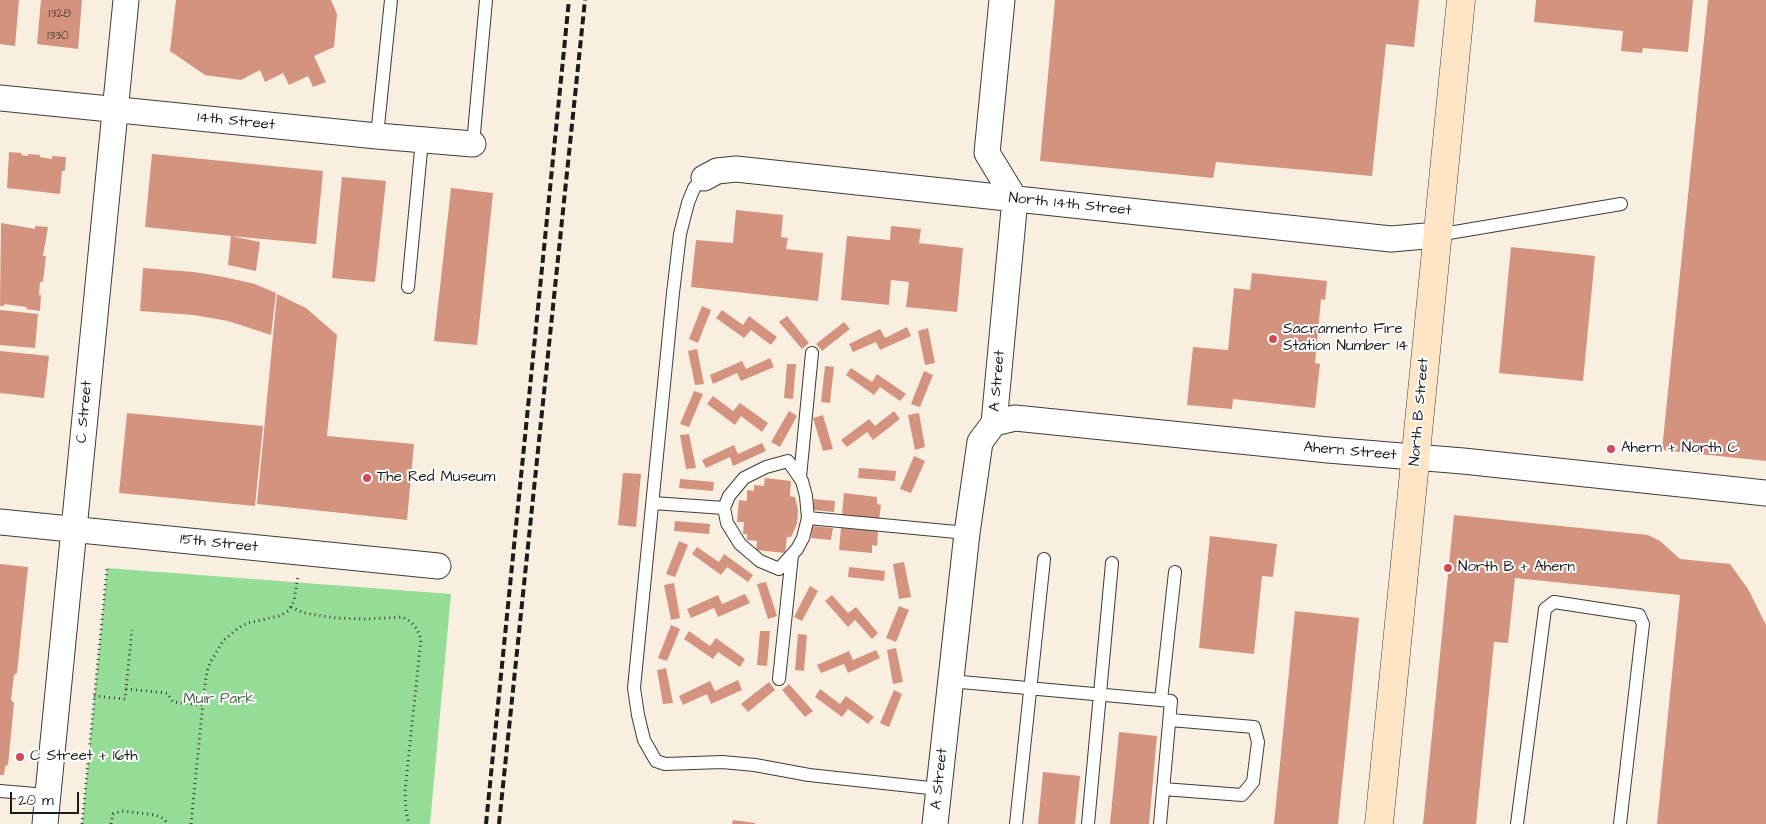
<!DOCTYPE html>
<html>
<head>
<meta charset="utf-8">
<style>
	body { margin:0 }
	#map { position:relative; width:1766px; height:824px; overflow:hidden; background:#f9efe1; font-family:"Architects Daughter",sans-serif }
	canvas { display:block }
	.scale { position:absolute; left:10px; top:792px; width:69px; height:22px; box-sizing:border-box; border:2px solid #1c1c1c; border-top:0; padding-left:6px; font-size:15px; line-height:18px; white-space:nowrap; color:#1c1c1c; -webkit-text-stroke:4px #fff; paint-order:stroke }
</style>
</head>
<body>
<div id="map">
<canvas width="1766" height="824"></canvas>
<div class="scale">20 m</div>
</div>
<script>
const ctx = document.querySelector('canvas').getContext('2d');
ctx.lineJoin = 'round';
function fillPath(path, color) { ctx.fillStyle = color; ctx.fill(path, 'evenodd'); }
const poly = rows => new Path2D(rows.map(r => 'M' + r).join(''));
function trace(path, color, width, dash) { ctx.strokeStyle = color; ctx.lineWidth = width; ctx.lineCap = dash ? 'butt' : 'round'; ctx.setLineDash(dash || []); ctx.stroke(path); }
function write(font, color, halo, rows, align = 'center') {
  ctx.font = font + ' "Architects Daughter",sans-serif'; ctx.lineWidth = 4; ctx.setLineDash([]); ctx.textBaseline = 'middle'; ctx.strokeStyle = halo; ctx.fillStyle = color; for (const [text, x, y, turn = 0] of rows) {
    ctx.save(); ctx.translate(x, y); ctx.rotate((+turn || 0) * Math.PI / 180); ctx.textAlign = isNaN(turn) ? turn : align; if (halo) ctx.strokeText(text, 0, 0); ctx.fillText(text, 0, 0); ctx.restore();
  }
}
const green = poly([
	[107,568,451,594,430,824,82,824]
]);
const building = poly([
	[0,0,19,0,15,46,0,44],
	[41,0,82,0,78,49,37,44],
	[176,0,331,0,337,14,334,47,314,56,326,82,313,87,308,76,289,85,283,73,265,82,260,70,241,80,205,75,170,51],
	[1055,0,1419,0,1414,47,1386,44,1372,176,1216,162,1213,178,1040,161],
	[1536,0,1693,0,1688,52,1643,48,1642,53,1621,51,1623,31,1534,22],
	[1708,0,1766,0,1766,461,1662,450],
	[9,152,22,153,21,155,28,156,28,154,40,155,40,157,52,159,52,156,66,157,65,171,62,171,60,194,7,188],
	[152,154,323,171,316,244,231,236,260,242,256,271,228,265,231,236,145,227],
	[342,177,386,181,375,282,332,278],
	[451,188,493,193,477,345,434,341],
	[736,210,783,215,781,237,788,238,786,249,823,253,818,301,691,287,696,240,733,243],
	[1,223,35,229,35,226,48,227,43,256,46,256,43,282,40,282,39,295,41,295,40,311,26,309,27,307,4,304,4,306,0,306],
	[891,226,921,229,919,243,963,248,957,312,906,307,909,282,891,280,889,305,841,300,847,236,890,240],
	[1511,247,1595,256,1583,381,1499,373],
	[143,268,194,272,224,277,255,284,276,293,271,335,228,321,194,315,140,311],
	[1252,273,1327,281,1325,300,1321,299,1315,363,1320,364,1315,408,1233,399,1232,409,1187,405,1193,347,1228,350,1234,288,1250,290],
	[277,294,306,308,337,335,327,436,414,444,407,520,257,504],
	[702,306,711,310,698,343,689,339],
	[0,310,38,314,35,348,0,345],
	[722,310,743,325,749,316,777,337,771,345,751,330,744,338,716,318],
	[787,316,809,343,802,349,779,322],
	[844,322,850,329,822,351,816,344],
	[907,327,911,336,880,350,876,342,853,352,849,344,880,329,885,338],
	[928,328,935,363,925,365,918,331],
	[697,349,704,384,695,385,688,351],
	[0,351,49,356,44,398,0,393],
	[770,358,774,367,741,381,737,373,713,384,710,375,742,361,746,369],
	[787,364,796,364,793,399,784,398],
	[825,366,834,367,830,403,821,402],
	[851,368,872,382,877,374,906,394,900,401,880,387,874,395,846,375],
	[924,371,933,375,920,407,911,404],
	[694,391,703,394,689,427,680,424],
	[713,396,733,411,740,403,768,423,762,432,741,416,735,425,707,404],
	[789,411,797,416,780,447,771,442],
	[894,411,900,419,873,440,867,432,847,447,841,440,869,419,875,426],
	[127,413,263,426,255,506,119,493],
	[919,413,925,447,915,450,908,415],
	[823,415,833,449,823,451,813,418],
	[689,434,696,468,686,469,680,435],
	[762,443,766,451,733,466,730,457,706,468,702,460,734,445,738,454],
	[914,456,925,461,911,493,900,489],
	[859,468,896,471,895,481,858,478],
	[623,473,641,474,636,527,618,525],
	[765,478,791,481,790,496,795,497,798,510,797,524,791,537,787,537,785,553,756,550,757,541,747,540,747,534,743,534,744,522,737,522,739,500,747,501,747,490,754,491,754,485,764,486],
	[680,479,714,482,713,491,679,488],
	[844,493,877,497,877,504,881,505,879,519,842,515],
	[814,499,835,501,834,512,813,510],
	[1454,515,1648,535,1660,541,1680,559,1730,564,1748,589,1766,625,1766,824,1657,824,1680,595,1515,578,1508,643,1494,642,1476,824,1423,824],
	[675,521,710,524,709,534,674,531],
	[812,526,833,528,831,540,811,538],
	[841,528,878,531,877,546,872,545,872,553,839,550],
	[1210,536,1277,544,1273,577,1262,576,1254,654,1199,648],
	[679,541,688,545,675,577,666,574],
	[697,547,719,562,724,554,753,575,748,582,727,567,721,575,692,554],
	[904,562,911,597,899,599,893,564],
	[0,564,28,567,17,673,14,675,11,700,14,703,8,765,5,766,4,775,0,775],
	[849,567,885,571,884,581,848,577],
	[766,582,777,616,768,619,757,584],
	[674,583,680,618,671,620,664,585],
	[810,586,818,591,802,621,794,617],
	[745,594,750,603,718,617,714,608,691,618,687,609,718,595,722,604],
	[832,595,848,613,856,607,878,633,872,639,855,620,848,627,825,601],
	[899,606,909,610,896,642,886,638],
	[1295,611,1359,618,1338,824,1274,824],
	[671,625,680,629,667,661,658,658],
	[689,631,710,646,716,638,745,659,740,667,718,652,713,659,684,639],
	[760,631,770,631,767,666,757,665],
	[798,634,807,635,804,671,795,670],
	[896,648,903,682,893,684,887,650],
	[876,650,880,658,848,673,844,664,821,673,817,665,849,651,853,660],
	[666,668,673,703,663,704,657,670],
	[738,680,742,690,711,704,707,694,683,705,679,696,710,681,715,691],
	[769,682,775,690,748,712,741,704],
	[789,684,813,711,805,717,782,690],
	[820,689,840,704,846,696,874,717,868,724,848,709,842,717,815,697],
	[894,690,902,694,889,727,880,723],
	[1119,732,1157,736,1149,824,1110,824],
	[1043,772,1080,776,1075,824,1038,824],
	[733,820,755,823,755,824,732,824]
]);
const path = poly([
	[291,607,304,613,336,618,364,619,403,617,411,622,417,629,421,639,405,791,406,811,409,824],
	[126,689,167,693,173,702,203,705],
	[94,696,125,699,132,630],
	[82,824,107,568],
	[111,824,113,814,122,811,156,815,164,819,168,824],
	[191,824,204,692,207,671,211,661,223,641,238,628,248,623,279,616,288,611,294,601,298,576]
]);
const lane = poly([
	[377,136,391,0],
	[473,144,486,0],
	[704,178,694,188,688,203,680,234,673,293,634,688,638,715,644,740,656,761,665,764,722,762,755,765,809,775,939,789],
	[1437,235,1621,204],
	[408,287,422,140],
	[800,477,812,353],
	[653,503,724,508],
	[808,518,803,538,797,549,779,569,760,561,740,544,727,523,724,508,729,496,744,478,766,467,788,461,802,481,806,496,808,518,967,533],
	[779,679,792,555],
	[950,681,1171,701,1160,824],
	[1161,700,1175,572],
	[1163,789,1242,795,1253,782,1258,742,1254,727,1170,720],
	[0,791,47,795],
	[1016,824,1044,559],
	[1088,824,1112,563],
	[1517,824,1545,609,1554,602,1639,615,1643,624,1620,824]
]);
const street = poly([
	[0,98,377,136,473,144],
	[704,178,717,171,736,169,1391,239,1437,235],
	[994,423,1015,418,1328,450,1463,461,1766,493],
	[0,522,438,566],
	[45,824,126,0],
	[935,824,967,533,980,442,994,423,1015,199,987,153,1002,0]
]);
const secondary = poly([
	[1379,824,1461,0]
]);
const rail = poly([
	[486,824,569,0],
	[499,824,585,0]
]);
const markers = [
	[1273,339,5,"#d1495b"],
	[1611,449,5,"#d1495b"],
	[367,478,5,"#d1495b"],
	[1448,568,5,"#d1495b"],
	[20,757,5,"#d1495b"]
];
const numberNames = [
	["1328",60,14],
	["1330",58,36]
];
const streetNames = [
	["14th Street",236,122,6],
	["North 14th Street",1070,205,6],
	["A Street",998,381,-85],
	["C Street",85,412,-85],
	["North B Street",1420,412,-85],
	["Ahern Street",1350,452,5],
	["15th Street",219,544,6],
	["A Street",940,779,-84]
];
const poiNames = [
	["Sacramento Fire",1283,330],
	["Station Number 14",1283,347],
	["Ahern + North C",1621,449],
	["The Red Museum",377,478],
	["North B + Ahern",1458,568],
	["C Street + 16th",30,757]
];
const parkNames = [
	["Muir Park",219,700]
];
fillPath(green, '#95dc96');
fillPath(building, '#d4937e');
trace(lane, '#3d3c3a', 14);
trace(street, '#3d3c3a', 27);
trace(secondary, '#3d3c3a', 29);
trace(path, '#3d3c3a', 3, [1, 4]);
trace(lane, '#fff', 12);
trace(street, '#fff', 25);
trace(secondary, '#fde5c5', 28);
trace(rail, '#1c1c1c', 4, [8, 4]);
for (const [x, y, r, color] of markers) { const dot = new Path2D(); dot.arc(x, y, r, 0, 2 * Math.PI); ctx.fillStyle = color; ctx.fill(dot); trace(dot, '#fff', 2); }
write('12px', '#4a3a34', null, numberNames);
write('15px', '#1c1c1c', '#fff', streetNames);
write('15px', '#1c1c1c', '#fff', poiNames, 'left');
write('15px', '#465f47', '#fff', parkNames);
</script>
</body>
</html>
